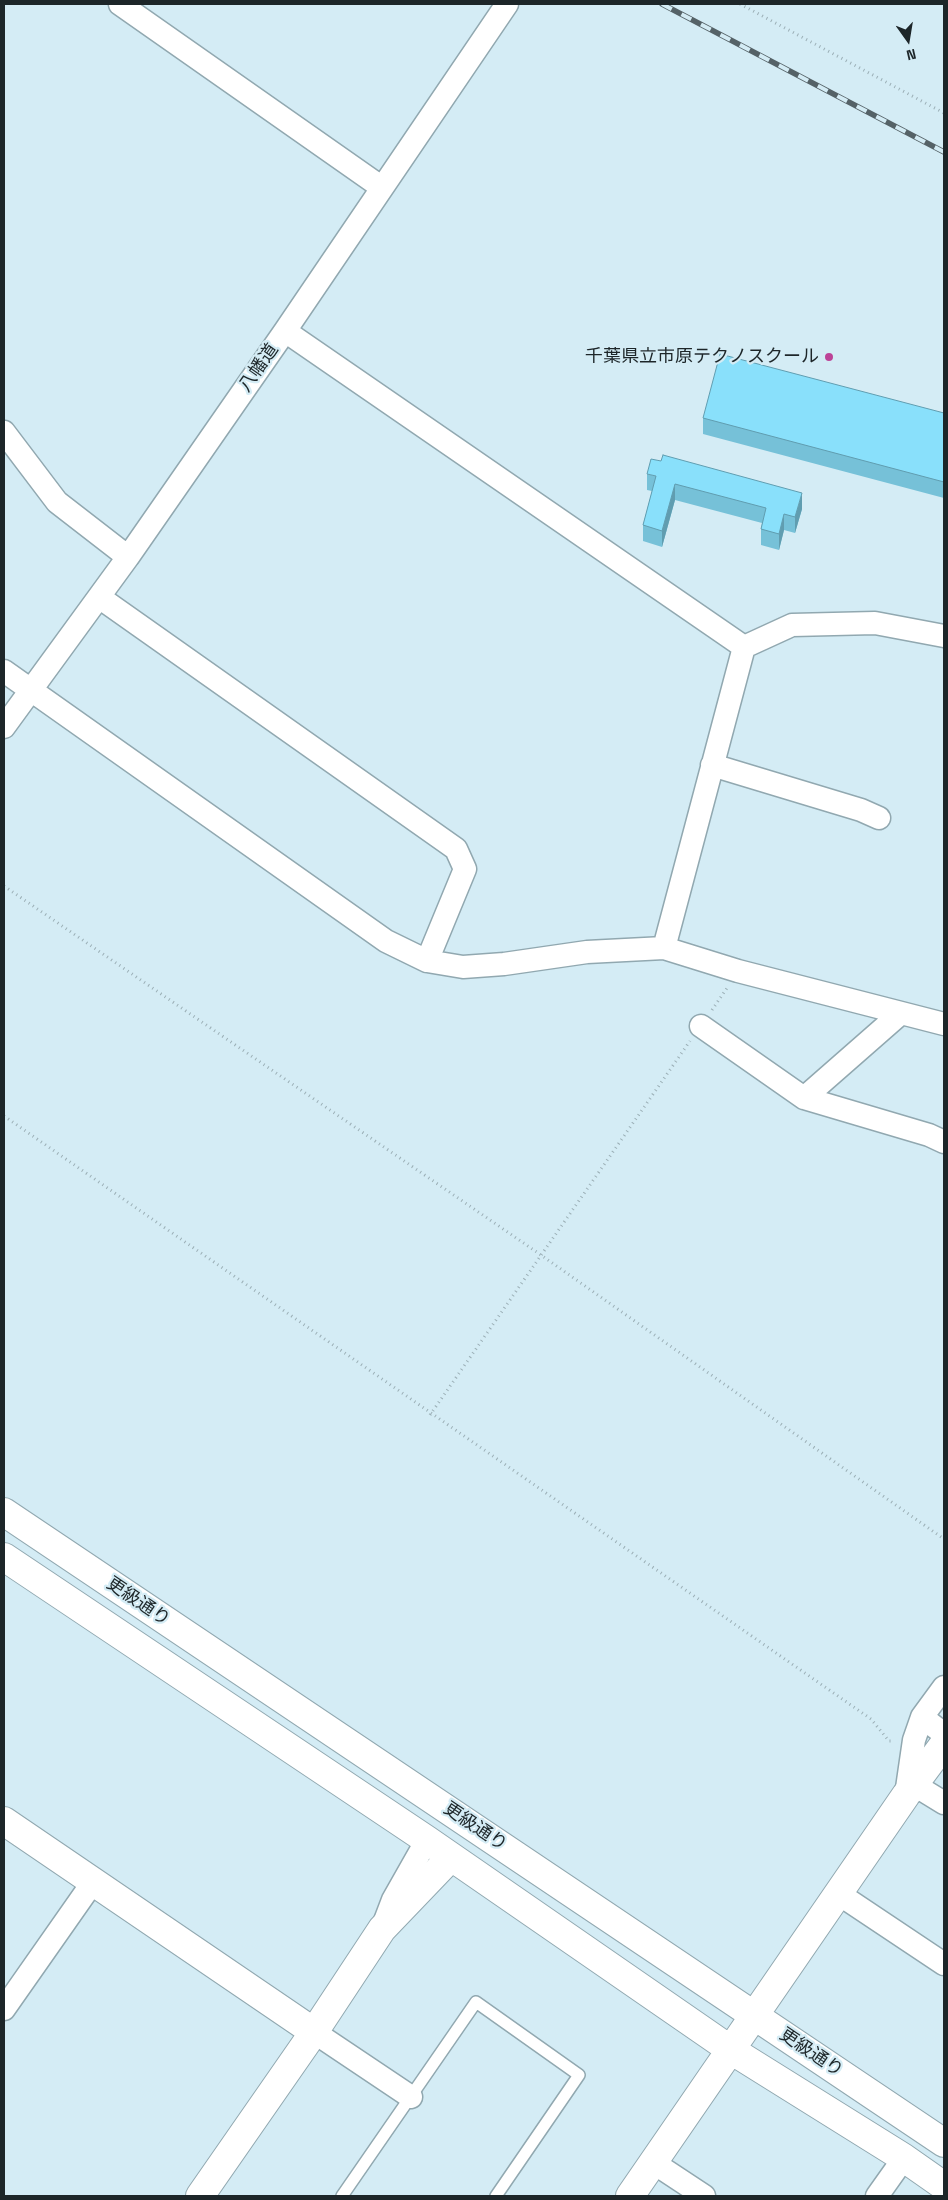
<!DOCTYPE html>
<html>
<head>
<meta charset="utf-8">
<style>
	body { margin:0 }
	#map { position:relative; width:948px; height:2200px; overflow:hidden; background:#d4ecf5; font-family:"Space Grotesk",sans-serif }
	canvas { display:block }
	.frame { position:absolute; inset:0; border:5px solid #1d2629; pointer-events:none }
	.north { position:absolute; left:883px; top:15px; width:50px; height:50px; -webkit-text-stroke:4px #d4ecf5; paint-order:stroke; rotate:167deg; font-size:14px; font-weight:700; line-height:20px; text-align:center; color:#1d2629 }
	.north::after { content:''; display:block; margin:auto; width:18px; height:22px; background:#1d2629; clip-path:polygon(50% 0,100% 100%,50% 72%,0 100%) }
</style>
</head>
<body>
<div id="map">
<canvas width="948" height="2200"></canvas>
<div class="frame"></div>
<div class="north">N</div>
</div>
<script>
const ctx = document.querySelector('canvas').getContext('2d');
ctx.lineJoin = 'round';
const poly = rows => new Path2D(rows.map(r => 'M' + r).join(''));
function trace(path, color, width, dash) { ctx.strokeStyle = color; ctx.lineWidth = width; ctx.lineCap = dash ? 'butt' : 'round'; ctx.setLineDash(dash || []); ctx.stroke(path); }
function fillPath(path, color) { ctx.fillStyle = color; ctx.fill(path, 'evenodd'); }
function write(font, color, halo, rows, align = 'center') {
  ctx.font = font + ' "Space Grotesk","Noto Sans JP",sans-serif'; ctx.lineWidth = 4.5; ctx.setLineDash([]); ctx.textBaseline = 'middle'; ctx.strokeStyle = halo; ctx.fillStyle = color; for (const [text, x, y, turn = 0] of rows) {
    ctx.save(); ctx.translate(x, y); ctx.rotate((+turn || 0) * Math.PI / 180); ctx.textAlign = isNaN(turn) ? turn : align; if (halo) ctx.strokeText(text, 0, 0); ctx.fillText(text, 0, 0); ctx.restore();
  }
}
const path = poly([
	[740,4,944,113],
	[4,886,541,1255,944,1539],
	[712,1010,727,988],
	[4,1116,871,1719,889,1741,894,1741],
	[430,1415,690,1041]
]);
const lane = poly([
	[342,2196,476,2002,579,2075,496,2196]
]);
const street = poly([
	[120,4,381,187],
	[285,331,744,647],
	[4,432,57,502,128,557],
	[99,597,456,849,465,869,427,961],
	[744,647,792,625,875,623,944,636],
	[4,671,386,941,427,961,463,967,504,964,587,952,664,948,738,971,944,1024],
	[4,727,128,557,285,331,507,4],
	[712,765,861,810,879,818],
	[664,948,744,647],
	[701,1026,804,1098,929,1135,944,1142],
	[804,1098,901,1013],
	[922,1717,944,1734],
	[913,1784,944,1803],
	[906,1795,914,1740,922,1717,944,1687],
	[839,1894,944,1964],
	[385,1921,393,1900,427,1840],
	[4,2009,93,1882],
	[314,2032,411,2097],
	[654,2163,704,2196],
	[877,2196,904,2158]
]);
const secondary = poly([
	[4,1512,944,2143],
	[4,1557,427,1840,731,2050,904,2158,944,2186],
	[4,1821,314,2032],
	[200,2196,314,2032,382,1929,451,1857],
	[630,2196,906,1795,944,1744]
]);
const rail = poly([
	[662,4,944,152]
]);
const wall = poly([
	[944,413,944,498,703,434,703,418],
	[647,474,802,509,795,533,784,530,779,550,761,545,761,529,762,523,675,500,662,547,643,541,643,525,652,491,647,490]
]);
const shadedWall = poly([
	[675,484,675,500,662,547,662,531],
	[802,493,802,509,795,533,795,517],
	[784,514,784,530,779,550,779,534]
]);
const building = poly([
	[720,354,944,413,944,482,703,418,720,354],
	[663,455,802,493,795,517,784,514,779,534,761,529,766,508,675,484,662,531,643,525,656,476,647,474,651,459,661,461,663,455]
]);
const markers = [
	[829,357,5,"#bc4397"]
];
const poiNames = [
	["千葉県立市原テクノスクール",819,357]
];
const streetNames = [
	["八幡道",259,368,-55],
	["更級通り",138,1602,34],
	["更級通り",475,1827,34],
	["更級通り",811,2053,34]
];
trace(lane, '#91a8b0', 14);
trace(street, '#91a8b0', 25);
trace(secondary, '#91a8b0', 30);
trace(path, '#9bafb6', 3, [1, 4]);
trace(lane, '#fff', 11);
trace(street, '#fff', 22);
trace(secondary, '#fff', 28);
trace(rail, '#556267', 5.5);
trace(rail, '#d4ecf5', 4, [11]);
fillPath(wall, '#76c1d8');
fillPath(shadedWall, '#609db0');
fillPath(building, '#89e0fb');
trace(building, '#609db0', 1);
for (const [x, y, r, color] of markers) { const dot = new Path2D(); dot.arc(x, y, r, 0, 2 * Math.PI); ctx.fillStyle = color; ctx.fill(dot); trace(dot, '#d4ecf5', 2); }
write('18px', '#1d2629', '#d4ecf5', poiNames, 'right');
write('18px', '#1d2629', '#d4ecf5', streetNames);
</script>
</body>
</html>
